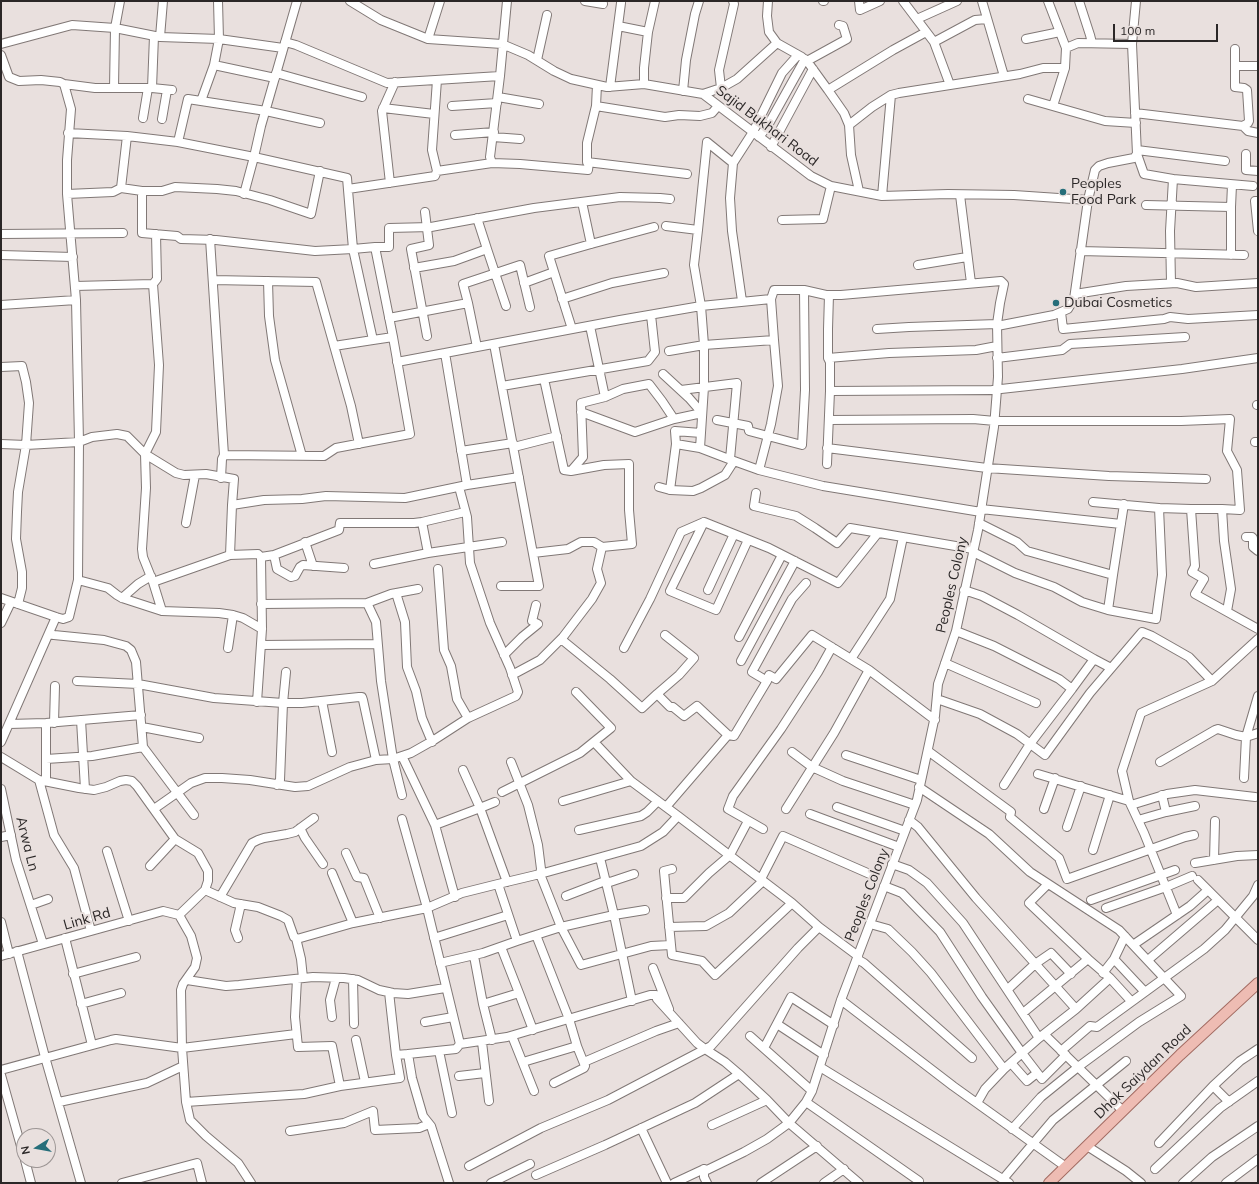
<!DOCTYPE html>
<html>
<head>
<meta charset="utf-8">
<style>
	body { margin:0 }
	#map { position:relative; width:1259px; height:1184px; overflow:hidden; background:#e9e0de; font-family:Mulish,sans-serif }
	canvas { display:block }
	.frame { position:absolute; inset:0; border:2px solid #2b2727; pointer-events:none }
	.north { position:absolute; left:16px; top:1128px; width:40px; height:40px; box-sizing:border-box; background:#e9e0de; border:1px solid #9d9695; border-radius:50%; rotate:259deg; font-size:11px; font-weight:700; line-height:16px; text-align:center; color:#2b2727 }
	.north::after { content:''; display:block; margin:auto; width:14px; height:18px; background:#266e7a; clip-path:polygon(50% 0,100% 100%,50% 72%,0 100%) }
	.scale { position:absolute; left:1113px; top:24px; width:105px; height:18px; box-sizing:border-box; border:2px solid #2b2727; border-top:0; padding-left:5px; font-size:12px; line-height:14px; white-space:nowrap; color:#2b2727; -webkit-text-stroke:3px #e9e0de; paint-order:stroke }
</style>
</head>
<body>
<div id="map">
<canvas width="1259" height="1184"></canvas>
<div class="frame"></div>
<div class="north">N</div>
<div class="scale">100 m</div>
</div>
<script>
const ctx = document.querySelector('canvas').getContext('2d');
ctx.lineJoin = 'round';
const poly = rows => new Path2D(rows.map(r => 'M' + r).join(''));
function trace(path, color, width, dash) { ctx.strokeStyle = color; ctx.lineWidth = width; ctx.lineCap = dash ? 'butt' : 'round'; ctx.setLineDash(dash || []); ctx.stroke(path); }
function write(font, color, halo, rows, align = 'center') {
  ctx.font = font + ' Mulish,sans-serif'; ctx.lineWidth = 4; ctx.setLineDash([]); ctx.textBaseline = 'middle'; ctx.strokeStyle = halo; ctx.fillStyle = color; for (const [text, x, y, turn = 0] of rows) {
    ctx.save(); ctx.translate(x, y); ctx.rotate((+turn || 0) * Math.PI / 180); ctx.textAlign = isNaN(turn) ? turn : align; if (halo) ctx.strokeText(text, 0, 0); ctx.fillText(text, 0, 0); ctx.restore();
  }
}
const minor = poly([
	[163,1,160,37,219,39,283,48],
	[350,1,381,20,428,39,502,44,528,55,554,71,571,79,607,87,644,84,703,94,811,176,831,186,882,196,948,194,1014,195,1088,200],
	[585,1,603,4],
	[768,1,767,16,769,32,777,43,802,57],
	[823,1,824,1],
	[859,1,860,10,880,1],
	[903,1,934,42,950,85],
	[982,1,1004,76],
	[1048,1,1066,48,1065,68],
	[1079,1,1090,35,1092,43],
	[1136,1,1132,44,1137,154,1144,174,1173,179,1170,231,1171,283],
	[917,19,957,1],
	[618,26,648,32],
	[428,39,440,1],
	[1026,39,1060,32],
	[285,42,296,45,387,83,500,76,507,1],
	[934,42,975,20,987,19],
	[1,44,72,25,115,28,160,37],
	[1066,48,1078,43,1132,44],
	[1235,49,1235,87,1244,88,1247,90,1249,121,1248,123,1243,126],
	[1,55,9,77,19,81,41,80,60,82,64,84,71,109,67,160,67,194,76,300,79,442,78,580,69,617,63,619,56,617,1,598],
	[537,60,547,15],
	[214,65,275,78],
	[1235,66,1258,66],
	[276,73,362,97],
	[437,80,432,150,437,171,492,163,490,157,500,76],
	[64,84,95,88,152,88,172,90],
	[644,84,644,68,648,32,655,1],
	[597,85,596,106,665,117,679,115,700,116,712,113,718,106],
	[610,87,621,3],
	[114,88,115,28,120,1],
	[152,88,154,36],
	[721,88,719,70,734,4,733,1],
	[828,90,807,61,847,39,843,26,839,25],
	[683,91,686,60,695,14,699,1],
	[703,94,721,88,737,79,777,43],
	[498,97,539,104],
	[1028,99,1105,121,1136,123],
	[201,101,214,65,219,39,218,1],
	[452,106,497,103],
	[596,106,587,143,587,162,687,174],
	[383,108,434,114],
	[1135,113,1243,126,1248,131,1258,133],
	[143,118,148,88],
	[162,119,167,90],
	[849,125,872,107,891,95,899,93,1020,74,1043,68,1065,68,1053,106],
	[68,133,127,136,178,142,254,157,244,194],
	[455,135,494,132],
	[493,137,520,139],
	[759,137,767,127,805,59],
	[178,142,188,99,266,111,320,123],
	[771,147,813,69],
	[1137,150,1225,161],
	[1246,154,1246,170,1258,171],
	[492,163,520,164,588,170,589,162],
	[1173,179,1253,186],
	[390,183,382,111,395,82],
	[121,188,127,136],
	[348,189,435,176,437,171],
	[142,191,142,233,177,236,181,239,216,240,315,251,353,249,375,247,393,337,373,340,353,249,347,178,254,157,261,126,297,1],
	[859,191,851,155,849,125,844,113,828,90,893,50,926,32],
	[67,194,113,192,121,188,142,191,162,191,175,187,217,189,236,191,270,200,311,214,320,171],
	[960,195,971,283],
	[882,196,891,95],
	[1258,201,1255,201,1258,231],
	[582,202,591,244],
	[1146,205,1231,207,1231,255],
	[1231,207,1232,185],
	[425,212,429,245,411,249,427,336],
	[782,220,823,219,831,186],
	[666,226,698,230,707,142,733,163],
	[698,230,694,265,701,306,704,345,704,387,700,448,676,444,675,431,701,433],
	[1,234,123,233],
	[210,239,224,455,324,456,336,448,410,434,393,337],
	[375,247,389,247,389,228,431,227,534,208,620,197,660,198,670,199],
	[487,249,506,306],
	[1080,251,1244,255],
	[1,255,73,257],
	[918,265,967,257],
	[414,268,454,261,487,249,477,218],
	[213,280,316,282,351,406,359,444],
	[268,281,269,316,275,360,302,456],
	[524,283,554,272],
	[153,284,157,279,156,234],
	[75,286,153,284,159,365,156,432,145,454,146,488,142,549,143,557,153,582,162,611],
	[1075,294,1126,286,1177,283,1196,287,1258,283],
	[562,299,612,283,664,273],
	[742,301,732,231,730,198,733,163,753,132,782,73,798,55],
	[468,303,463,284,520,265,530,307],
	[1,305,76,300],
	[1061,312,1063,329,1164,319,1170,317,1188,319,1258,315],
	[389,318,468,303,477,347],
	[997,326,1054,315,1068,309,1074,299,1088,200,1095,170,1099,166,1108,163,1134,158,1137,154],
	[572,329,549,256,591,244,654,227],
	[877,329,909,327,997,324],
	[494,344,539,586,501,586],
	[334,346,373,340],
	[669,351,704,345,774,340,771,299],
	[445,353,620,320,701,306,771,299,774,290,804,290,826,295,841,295,1001,281,1004,284,1000,303,997,324,998,377,994,427,978,530,956,631,938,684,935,716,917,800,841,1000,812,1091,806,1102,789,1123,767,1139,744,1152,707,1170,704,1169,674,1183],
	[828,358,889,353,976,350,997,346],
	[997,358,1062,350,1070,344,1185,337],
	[1,367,22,366,26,382,29,403,26,445,18,492,17,512,16,539,22,572,22,588,18,604],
	[663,374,689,398,702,413,674,419],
	[544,379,564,470,571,471,583,457,581,403,605,397,590,326],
	[502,386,648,361,655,352,651,315],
	[681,390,737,383,730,459],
	[830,391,992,390,1182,369,1258,358],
	[1257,405,1258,405],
	[581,412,635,432,674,419,662,401,649,384,623,389,605,397],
	[717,420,748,426,749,431,802,445,805,390,804,290],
	[829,420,973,419,995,421,1181,421,1230,419,1227,451,1237,470,1240,510,1222,509],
	[1255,442,1258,442],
	[1,444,26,445,79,442,92,437,117,434,127,436,145,454,176,473,184,475,206,474,234,479,232,505,264,500,302,499,326,496,405,498,467,485,445,353,397,362],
	[514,447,557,436],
	[827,448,987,468,1109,476,1206,479],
	[461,451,513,443],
	[734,461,759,470,771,424,778,386,774,340],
	[827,464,830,391,830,362,828,358,828,329,829,295],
	[759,470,823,486,981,512],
	[221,478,222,459,224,455],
	[467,485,519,477],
	[659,487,670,490,676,444],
	[670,490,693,491,701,488,725,475,734,461,700,448],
	[756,493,754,506,796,516,815,528,837,543,850,528,973,549],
	[232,505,230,555,258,554,261,557,262,629,257,702],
	[1159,508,1191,509,1195,566,1192,572,1204,579,1195,594,1258,629],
	[981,509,1121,524],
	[1191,509,1222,509,1224,541,1231,589,1227,611],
	[422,522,465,512],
	[704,522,670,591,716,610,748,540],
	[186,523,195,475],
	[979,523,1017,542,1027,551,1113,575,1108,610],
	[1246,537,1252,537,1253,538,1253,547,1258,551],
	[305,542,313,566],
	[973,552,1015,573,1054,587,1082,602,1108,610,1156,619,1162,575,1159,508,1093,502],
	[428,553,502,542],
	[533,553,568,549,581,542,594,542,602,547,632,544,629,510,629,464,604,465,571,471],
	[274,555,277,569,291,577,295,576,300,567,303,565,344,568],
	[261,557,274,555,339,530,340,523,414,523,422,522,428,553,374,564],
	[438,569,444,650,451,666,457,699,468,718],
	[1113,575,1124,504],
	[78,580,108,588,117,595,122,598,162,611,219,613,233,615,243,618,262,629],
	[153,582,230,555],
	[708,590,734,534],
	[964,590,982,596,1018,615,1094,659],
	[396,593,405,622,407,667,416,691,422,718,432,742],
	[122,598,138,584,151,576],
	[367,603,391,594,418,589],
	[261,604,367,603,376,622,381,681,393,759,402,795],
	[1,623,11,602],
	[956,631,994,646,1059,679,1072,689,1030,744,1004,785],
	[49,634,54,635,104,640,126,646,131,650,136,662,143,747,194,815],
	[739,637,782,555],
	[561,639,610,679,642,708,657,694,670,707,673,707,684,716,697,706,728,735,666,807],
	[261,645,377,644],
	[228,648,233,615],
	[624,648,650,599,681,532,704,522,769,548,838,583,878,533],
	[504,655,522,637,538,624,532,621,536,605],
	[741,661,795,561],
	[945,663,1036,703],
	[869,670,851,659,890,599,903,537],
	[512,675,540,660,563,637,592,599,601,583,597,569,602,547],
	[77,681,138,684,214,698,283,703,302,703,359,697,362,697,363,700,376,760],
	[767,681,752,672,792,599,806,583],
	[1072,689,1094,659,1111,668],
	[657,694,679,675,694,658,665,635],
	[937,699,980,714,1017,734,1045,755,1090,693,1142,632,1152,636,1189,657,1212,681],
	[322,701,332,752],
	[81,720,85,789],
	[46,723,46,781],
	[54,723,55,686],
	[9,724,46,723,141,715],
	[142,727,199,738],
	[728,735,734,736,767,681,769,675,776,679,812,635,851,659],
	[1,742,56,617],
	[928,751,1011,812,1010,817,1059,858,1067,879,1185,837,1194,835],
	[792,752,812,767,843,781,915,805],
	[846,755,921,780],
	[402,756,435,825],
	[1,757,39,780,79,788,94,790,106,787,120,781,126,780,132,781,137,786,175,839,198,853,208,871,208,881,205,890,179,915,191,936,197,958,195,967,183,984,181,990,182,1048,186,1102,190,1120,206,1136,238,1163,251,1183],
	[46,759,92,756,143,747],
	[511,762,528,805,538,845,541,869,540,874,641,846,663,832,678,816,631,781,594,742],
	[1160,762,1215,730,1218,729,1236,735,1246,737,1258,733],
	[1038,774,1129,801],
	[1244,778,1246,737,1258,696],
	[39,780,54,835,74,868,91,931],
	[277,785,280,780,283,703,286,672],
	[919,787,989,834,1030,872,1119,930,1181,996,1139,1022,1078,1067,1041,1097,1012,1129],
	[1,789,16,860,43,944],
	[502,792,580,753,611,728,576,692],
	[1162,795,1166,812],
	[563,801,631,781],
	[495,802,480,808,507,882],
	[1131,805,1167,794,1195,790,1255,797],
	[837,807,905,831],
	[154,809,191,783,205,778,222,778,250,780,295,787,308,786,350,767,376,760,393,759,411,753,434,740,468,718,516,696,518,692,510,668,490,623,470,563,467,517,459,487],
	[786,809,834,733,869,670,935,720],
	[1044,809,1055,778],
	[810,814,899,847],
	[402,819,427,908,460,1044],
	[909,820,918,827,976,898,1076,1009,1039,1038],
	[1138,820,1166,812,1195,806],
	[1067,827,1081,786],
	[300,828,305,838,323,864],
	[763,829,728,809,733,796,781,729,818,672,832,647],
	[579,830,641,816,647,812,658,801],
	[1,837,11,835],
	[1093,850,1110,795],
	[107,851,129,921],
	[346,853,357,877,364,878,380,918],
	[600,858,614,915,561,927,581,965,651,946,671,945,664,871,672,869],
	[1214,860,1215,821],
	[1195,863,1237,856,1258,855],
	[892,864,909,870,927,883,963,923,1039,1038,1022,1053,1042,1079,1066,1055],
	[150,866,175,839],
	[332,873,353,923],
	[761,879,783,836,872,875],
	[1198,880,1258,940],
	[884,886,902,893,940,932,982,997,1022,1053,1004,1069],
	[205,890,234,903,258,907,281,916,288,920,294,937,297,939,353,923,427,908,462,893,498,884,517,941],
	[566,896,605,881,610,882,634,874],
	[220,897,252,843,258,840,264,838,287,834,295,832,314,818],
	[455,897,435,825,480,808,463,770],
	[666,898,684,898,709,873,730,855,748,821],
	[1091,900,1175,870],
	[31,905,48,899],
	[1106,908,1166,887,1192,876],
	[1177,915,1144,833,1129,801,1122,771,1141,713,1212,681,1258,639],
	[1,922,9,954],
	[870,924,888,929,912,952,931,973,1004,1069,985,1089,977,1103],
	[669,927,706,926,729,913,763,881],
	[819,927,858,956],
	[536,935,569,1019,577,1046,585,1066,584,1068,554,1083],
	[1125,936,1114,959,1144,991],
	[65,938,92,1045],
	[238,938,235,930,241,904],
	[296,938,301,959,303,978],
	[434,938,508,915],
	[671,945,672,955,702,961,715,975,792,903,678,816],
	[1133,945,1190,906,1208,890],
	[17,951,45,1057,81,1183],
	[1,956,163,911,179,915],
	[474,956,483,1004,492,1040],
	[857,959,864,963,972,1058],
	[1148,960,1218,900],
	[440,963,483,953,517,941,561,927,540,874,498,884],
	[653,968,669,1009],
	[1103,973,1114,959],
	[73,974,136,957],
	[1110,978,1131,1001],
	[353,979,354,1024],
	[187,980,226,986,239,985,313,977,344,978,358,980,379,990,393,993,408,994,445,988],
	[1008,989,1035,964,1051,953,1071,974],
	[389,992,396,1055,408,1054,412,1078,423,1116,431,1126,449,1183],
	[519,993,533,1030],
	[841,1000,953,1086,1066,1167],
	[632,1001,614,915,645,910],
	[81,1004,121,993],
	[483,1004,519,993,501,947],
	[1076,1009,1110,978,1088,959],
	[1023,1013,1088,959,1029,903,1048,884],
	[332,1017,330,1000,336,978],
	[425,1022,453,1017],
	[777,1024,824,1055],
	[1044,1034,1123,1111],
	[512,1036,534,1091],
	[750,1036,812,1091],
	[356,1040,365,1082],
	[482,1042,489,1101],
	[764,1048,791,997,834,1025],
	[439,1051,452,1113],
	[1061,1051,1090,1026,1097,1027,1204,949,1225,930,1253,896,1258,885],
	[408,1054,456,1049,460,1044,507,1037,650,995,656,995,657,999,697,1043,705,1049,725,1062,739,1074,767,1100,789,1123,859,1183],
	[523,1062,577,1046],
	[584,1062,656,1031,679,1023],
	[1011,1063,1027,1081,1037,1073],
	[820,1067,1009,1183],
	[1,1070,111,1040,116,1039,182,1048,296,1034],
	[1,1075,24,1157],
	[459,1076,485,1073],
	[340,1086,400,1078,396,1055],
	[1213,1086,1229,1102],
	[59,1102,147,1083,183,1066],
	[186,1102,304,1094,340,1086,332,1046,298,1047,295,1017,297,979],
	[806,1102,919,1181,917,1183],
	[712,1125,767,1100],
	[641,1128,667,1183],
	[290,1131,344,1123,373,1111,375,1130,419,1128,429,1124],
	[1159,1143,1213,1086,1240,1061,1258,1049],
	[1087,1146,1126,1171,1141,1183],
	[25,1160,31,1183],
	[469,1166,541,1128,608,1100,711,1046,798,948,819,927,792,903],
	[704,1169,704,1177,707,1183],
	[1155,1169,1220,1108,1258,1081],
	[536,1175,605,1145,695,1103,739,1074],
	[1003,1179,1053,1120,1126,1061],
	[122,1183,197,1163,202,1183],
	[491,1183,530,1164],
	[761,1183,817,1146],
	[824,1183,844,1169],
	[1183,1183,1212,1157,1258,1126],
	[1226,1183,1258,1159]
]);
const major = poly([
	[1049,1183,1180,1055,1258,983]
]);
const markers = [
	[1063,192,4,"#266e7a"],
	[1056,303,4,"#266e7a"]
];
const streetNames = [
	["Sajid Bukhari Road",767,126,37],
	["Peoples Colony",952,585,-77],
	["Arwa Ln",27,844,76],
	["Peoples Colony",867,895,-69],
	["Link Rd",87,919,-16],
	["Dhok Saiydan Road",1143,1072,-44]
];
const poiNames = [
	["Peoples",1071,184],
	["Food Park",1071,200],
	["Dubai Cosmetics",1064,303]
];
trace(minor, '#817876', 10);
trace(major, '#a26b62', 12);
trace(minor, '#fff', 8);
trace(major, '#eebcb3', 10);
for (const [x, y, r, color] of markers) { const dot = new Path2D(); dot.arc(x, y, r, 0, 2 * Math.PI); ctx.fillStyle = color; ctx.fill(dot); trace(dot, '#e9e0de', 1.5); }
write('14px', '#2b2727', '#e9e0de', streetNames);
write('14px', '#2b2727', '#e9e0de', poiNames, 'left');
</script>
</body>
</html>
